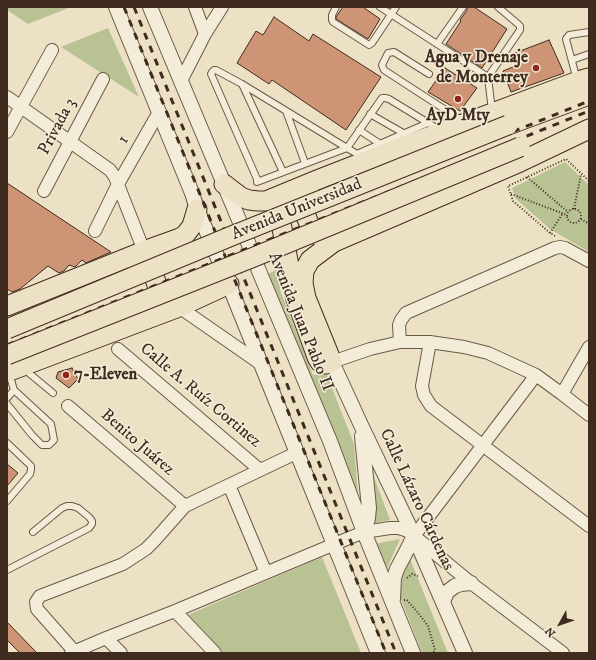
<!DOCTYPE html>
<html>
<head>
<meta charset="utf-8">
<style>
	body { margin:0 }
	#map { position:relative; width:596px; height:660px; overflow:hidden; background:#ece1c4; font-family:"IM FELL DW Pica",serif }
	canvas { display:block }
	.frame { position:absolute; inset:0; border:8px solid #402c1e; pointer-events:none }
	.north { position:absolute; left:540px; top:604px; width:40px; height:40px; -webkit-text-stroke:3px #f3ecd9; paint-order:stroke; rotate:230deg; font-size:11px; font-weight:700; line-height:16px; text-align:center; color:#402c1e }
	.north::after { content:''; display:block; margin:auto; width:14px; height:18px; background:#402c1e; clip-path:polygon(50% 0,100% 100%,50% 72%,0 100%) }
</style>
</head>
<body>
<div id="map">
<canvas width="596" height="660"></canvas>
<div class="frame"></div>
<div class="north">N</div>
</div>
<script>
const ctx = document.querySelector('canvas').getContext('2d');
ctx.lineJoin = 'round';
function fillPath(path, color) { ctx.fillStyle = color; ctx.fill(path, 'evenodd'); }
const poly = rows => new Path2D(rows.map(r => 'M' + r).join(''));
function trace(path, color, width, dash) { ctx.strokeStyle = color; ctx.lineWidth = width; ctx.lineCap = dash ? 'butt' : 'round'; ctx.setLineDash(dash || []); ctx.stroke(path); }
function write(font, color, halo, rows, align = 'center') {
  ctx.font = font + ' "IM FELL DW Pica",serif'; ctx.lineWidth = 3; ctx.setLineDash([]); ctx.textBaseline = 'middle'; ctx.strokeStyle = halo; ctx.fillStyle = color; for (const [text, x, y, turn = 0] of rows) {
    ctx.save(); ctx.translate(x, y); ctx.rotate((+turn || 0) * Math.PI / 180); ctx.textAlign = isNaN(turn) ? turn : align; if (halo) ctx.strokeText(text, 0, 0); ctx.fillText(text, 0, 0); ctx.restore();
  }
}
const green = poly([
	[7,7,71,7,28,24,7,10],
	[108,28,139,97,61,47],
	[565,162,589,185,589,252,550,229,516,199,512,188],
	[279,268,280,290,313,375,326,373,354,444,359,506,263,277],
	[365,453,390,520,374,523],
	[400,539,385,573,374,544],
	[408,554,448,653,422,653,394,581],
	[322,557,361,653,218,653,183,617]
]);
const building = poly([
	[343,7,363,7,380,19,368,39,336,19,336,17,343,7],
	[467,7,474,7,507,29,482,68,446,44,461,21,460,20,467,10,467,7],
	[274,17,309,41,313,34,381,77,346,130,272,80,269,84,237,63,256,31,263,35,274,17],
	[549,40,564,73,511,92,503,71,518,65,515,53,549,40],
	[445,68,477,88,460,111,428,92,445,68],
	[7,183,13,187,111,252,86,263,82,260,75,267,69,265,64,271,59,273,48,266,20,289,12,292,7,289,7,183],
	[72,368,78,379,69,388,56,378,58,372,72,368],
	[7,464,18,473,7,486,7,464],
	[7,622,37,653,20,653,7,640,7,622]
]);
const path = poly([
	[527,177,568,212],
	[511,194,567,215],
	'567 216a7 7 0 1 1 14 0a7 7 0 1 1-14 0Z',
	[574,209,581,174],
	[581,219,589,224],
	[550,233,563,213],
	[555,236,550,233,513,201,508,186,566,159,589,181],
	[407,578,412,574,418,576],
	[404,600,407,600,419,614,428,626,435,650,433,653]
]);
const service = poly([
	[336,7,332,15,332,20,333,22,369,45,372,43,396,7],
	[380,7,488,77],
	[437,44,463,7],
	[572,60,589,54],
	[429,74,394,52,388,53,382,65,384,70,461,120],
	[577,80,566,39,569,35,589,32],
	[242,84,283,172],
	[286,111,305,163],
	[492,111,488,77,520,30,520,26,518,24,498,7],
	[370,114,405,134],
	[359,130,382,145],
	[357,154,428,123],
	[364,159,357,154,347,148,242,84,216,70,214,70,212,72,211,74,257,179,257,182,347,148,382,98,385,98,389,99,438,129],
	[24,369,53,393],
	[7,398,14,390],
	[7,404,32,435,42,445,49,445,54,440,51,424,14,390,9,373],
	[7,443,28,463,31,466,31,470,30,474,7,501],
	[7,570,89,528,92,524,92,521,89,517,78,508,72,506,67,506,62,508,33,532]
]);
const minor = poly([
	[195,7,205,34],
	[181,81,205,34,222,7],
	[7,97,110,170,115,177,144,251],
	[7,132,52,50],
	[44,191,103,79],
	[95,231,118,184,159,112],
	[179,307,261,364],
	[400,342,399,325,401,320,406,313,555,248,560,247,565,248,589,261],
	[430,342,422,386,424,395,431,406,589,526],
	[118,349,260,470],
	[332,362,370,349,400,342,430,342,464,347,488,353,536,375,562,394,589,415],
	[562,394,589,347],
	[68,406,185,506],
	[229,485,266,573],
	[414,536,536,375],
	[175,611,215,653],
	[106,638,121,653],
	[74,651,37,609,36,602,40,596,123,564,146,549,154,541,185,506,296,453],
	[71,653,106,638,175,611,349,538,364,532,390,528,399,528,408,531,471,583,563,653]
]);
const tertiary = poly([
	[116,7,192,193,197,209,223,270,378,653],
	[150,7,224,184,244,232,259,271,330,441,364,532,413,653],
	[332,362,361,425,414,536,465,653],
	[362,436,369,508,368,518,364,532],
	[393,599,394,578,397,569,407,550,414,536],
	[443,602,447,592,455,586,461,584,471,583]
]);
const trunk = poly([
	[508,125,589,95],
	[224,184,241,197,249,200,258,201,266,201,317,180,417,141,578,81,589,78],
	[295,189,286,199,283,205,282,212,281,223,292,282,296,299,317,357,320,362,326,364,332,362,306,298,303,283,304,271,310,260,334,242,520,162,589,129],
	[309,191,305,202,305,214,311,228,319,236,329,240],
	[136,262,147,269,155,279,159,291,159,304,157,311],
	[7,306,144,251,180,238,185,235,192,226,197,209],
	[7,372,179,307,229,284]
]);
const rail = poly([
	[124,7,386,653],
	[134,7,396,653],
	[7,337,196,259,589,101],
	[7,345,589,111]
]);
const trunkBridge = poly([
	[7,329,234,235,508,125],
	[7,355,254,257,520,147]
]);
const markers = [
	[536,68,4,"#8f2418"],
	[458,99,4,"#8f2418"],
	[66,375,4,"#8f2418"]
];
const poiNames = [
	["Agua y Drenaje",528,58],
	["de Monterrey",528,78],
	["AyD Mty",458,116,"center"],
	["7-Eleven",74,375,"left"]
];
const streetNames = [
	["Privada 3",58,127,-62],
	["1",124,140,-60],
	["Avenida Universidad",297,210,-22],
	["Avenida Juan Pablo II",300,322,68],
	["Calle A. Ruíz Cortinez",200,396,40],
	["Benito Juárez",137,443,41],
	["Calle Lázaro Cárdenas",416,500,65]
];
fillPath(green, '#b9c293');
fillPath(building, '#ce9476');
trace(building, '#402c1e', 1);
trace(service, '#6b5948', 8);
trace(minor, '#6b5948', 14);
trace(tertiary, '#6b5948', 16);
trace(trunk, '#402c1e', 21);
trace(path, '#402c1e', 2, [1, 2]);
trace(service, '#f3ecd9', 6);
trace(minor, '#f3ecd9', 12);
trace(tertiary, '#f3ecd9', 14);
trace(trunk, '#ece1c4', 19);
trace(rail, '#402c1e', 3, [7, 7]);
trace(trunkBridge, '#402c1e', 21, []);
trace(trunkBridge, '#ece1c4', 19);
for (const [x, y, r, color] of markers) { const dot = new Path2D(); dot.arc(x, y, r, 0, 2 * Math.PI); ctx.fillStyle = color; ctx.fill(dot); trace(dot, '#f3ecd9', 1.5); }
write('bold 17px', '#402c1e', '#f3ecd9', poiNames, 'right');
write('17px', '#402c1e', '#f3ecd9', streetNames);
</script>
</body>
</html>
